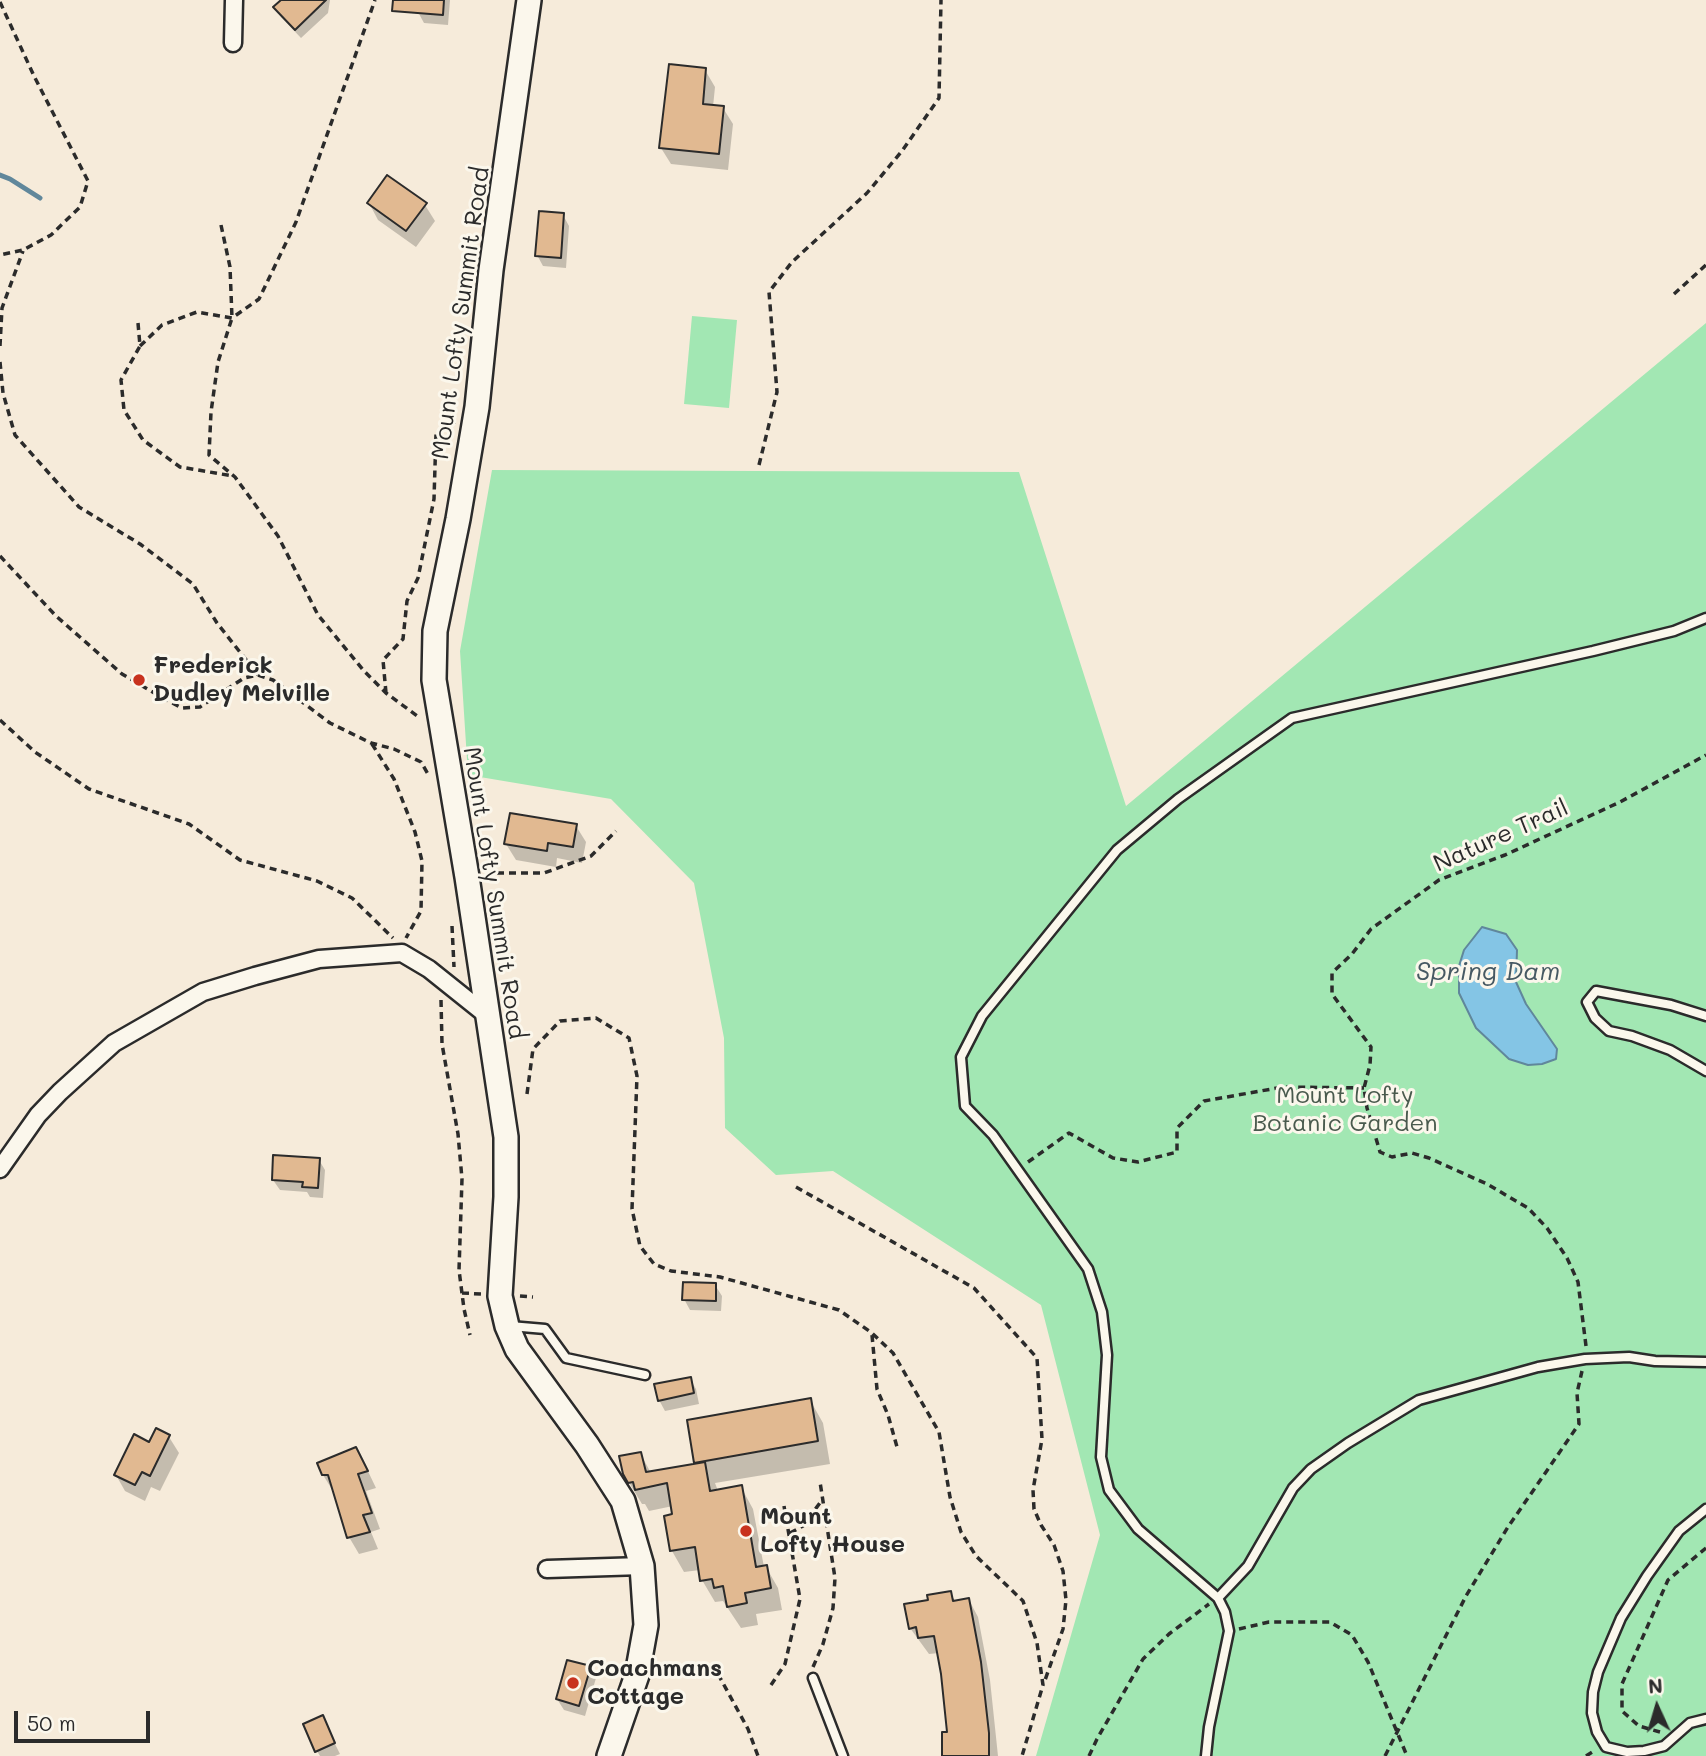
<!DOCTYPE html>
<html>
<head>
<meta charset="utf-8">
<style>
	body { margin:0 }
	#map { position:relative; width:1706px; height:1756px; overflow:hidden; background:#f6ebda; font-family:Mali,sans-serif }
	canvas { display:block }
	.north { position:absolute; left:1622px; top:1672px; width:70px; height:70px; -webkit-text-stroke:5px #fbf7ec; paint-order:stroke; rotate:356deg; font-size:19px; font-weight:700; line-height:28px; text-align:center; color:#2b2b2b }
	.north::after { content:''; display:block; margin:auto; width:24px; height:32px; background:#2b2b2b; clip-path:polygon(50% 0,100% 100%,50% 72%,0 100%) }
	.scale { position:absolute; left:14px; top:1711px; width:136px; height:32px; box-sizing:border-box; border:4px solid #2b2b2b; border-top:0; padding-left:9px; font-size:21px; line-height:24px; white-space:nowrap; color:#2b2b2b; -webkit-text-stroke:5px #fbf7ec; paint-order:stroke }
</style>
</head>
<body>
<div id="map">
<canvas width="1706" height="1756"></canvas>
<div class="north">N</div>
<div class="scale">50 m</div>
</div>
<script>
const ctx = document.querySelector('canvas').getContext('2d');
ctx.lineJoin = 'round';
function fillPath(path, color) { ctx.fillStyle = color; ctx.fill(path, 'evenodd'); }
const poly = rows => new Path2D(rows.map(r => 'M' + r).join(''));
function trace(path, color, width, dash) { ctx.strokeStyle = color; ctx.lineWidth = width; ctx.lineCap = dash ? 'butt' : 'round'; ctx.setLineDash(dash || []); ctx.stroke(path); }
function write(font, color, halo, rows, align = 'center') {
  ctx.font = font + ' Mali,sans-serif'; ctx.lineWidth = 6; ctx.setLineDash([]); ctx.textBaseline = 'middle'; ctx.strokeStyle = halo; ctx.fillStyle = color; for (const [text, x, y, turn = 0] of rows) {
    ctx.save(); ctx.translate(x, y); ctx.rotate((+turn || 0) * Math.PI / 180); ctx.textAlign = isNaN(turn) ? turn : align; if (halo) ctx.strokeText(text, 0, 0); ctx.fillText(text, 0, 0); ctx.restore();
  }
}
const green = poly([
	[692,316,737,320,729,408,684,404],
	[1706,323,1706,1756,1036,1756,1100,1535,1041,1305,833,1171,776,1175,725,1128,724,1038,694,883,611,799,468,775,460,651,492,470,1019,472,1126,806]
]);
const water = poly([
	[1482,927,1506,934,1517,950,1516,982,1526,1004,1557,1049,1556,1059,1542,1064,1528,1065,1509,1059,1476,1028,1459,993,1459,966,1464,950,1482,927]
]);
const shadow = poly([
	[283,0,330,0,328,13,301,38,281,17,276,7],
	[419,0,450,0,448,25,424,23,418,12],
	[705,70,715,87,713,107,723,108,733,124,728,170,671,164,661,148],
	[369,203,425,205,435,221,416,247,378,220],
	[563,215,569,226,566,268,543,266,537,255],
	[576,826,586,842,582,863,557,858,556,867,516,860,506,844],
	[319,1160,325,1170,323,1198,310,1197,307,1192,280,1190,273,1180],
	[715,1285,722,1296,721,1311,690,1310,684,1299],
	[690,1379,696,1389,699,1404,665,1411,659,1400],
	[810,1400,823,1423,830,1464,715,1483,718,1491,741,1487,753,1509,764,1567,766,1567,778,1588,782,1610,756,1614,758,1625,741,1628,723,1601,715,1602,702,1580,700,1570,684,1572,672,1551,674,1516,673,1506,649,1511,645,1504,642,1504,624,1474,640,1453,651,1473,698,1465,696,1462],
	[157,1431,169,1437,179,1453,160,1491,151,1487,145,1501,125,1491,116,1475,150,1444],
	[365,1465,376,1488,366,1491,380,1529,371,1532,378,1549,359,1554,349,1537,335,1491,333,1491,323,1475],
	[950,1593,956,1602,969,1600,978,1617,990,1680,998,1756,944,1756,948,1734,939,1653,929,1654,910,1628,930,1601],
	[589,1668,596,1678,585,1716,564,1710,557,1699],
	[326,1726,340,1754,335,1756,320,1756,317,1751]
]);
const stream = poly([
	[0,175,10,179,40,198]
]);
const building = poly([
	[281,0,326,0,295,30,273,7,281,0],
	[393,0,444,0,443,15,392,11,393,0],
	[669,64,706,68,703,104,724,106,719,154,659,148,669,64],
	[387,175,427,203,406,231,367,203,387,175],
	[539,211,564,213,561,258,535,256,539,211],
	[510,813,577,824,573,847,548,843,547,851,504,844,510,813],
	[273,1155,320,1158,318,1188,302,1187,303,1182,272,1180,273,1155],
	[683,1282,716,1283,716,1301,682,1300,683,1282],
	[691,1377,694,1393,658,1401,654,1384,691,1377],
	[811,1398,818,1441,694,1463,687,1420,811,1398],
	[156,1428,170,1435,150,1476,142,1472,135,1485,114,1475,134,1434,149,1442,156,1428],
	[356,1447,368,1471,358,1474,372,1513,363,1515,370,1532,347,1538,328,1475,322,1475,317,1463,356,1447],
	[641,1452,646,1472,705,1462,710,1491,742,1485,756,1567,767,1565,771,1588,745,1593,747,1603,727,1607,723,1586,714,1588,712,1579,700,1581,695,1547,670,1551,664,1516,672,1514,667,1483,635,1490,633,1482,628,1483,623,1474,619,1456,641,1452],
	[951,1591,953,1601,969,1598,981,1662,989,1733,989,1756,942,1756,942,1732,947,1732,941,1674,934,1636,918,1638,916,1627,909,1629,904,1604,928,1600,927,1595,951,1591],
	[567,1660,591,1666,579,1706,556,1699,567,1660],
	[323,1715,335,1743,315,1752,303,1724,323,1715]
]);
const path = poly([
	[0,2,34,76,88,181,80,207,51,235,23,250,0,255],
	[221,225,230,267,232,318,218,362,211,412,209,455,235,477,278,536,318,615,364,671,386,693,420,718],
	[1674,294,1706,265],
	[138,323,140,346,121,380,124,410,143,440,180,467,233,476],
	[0,346,2,308,23,251],
	[140,346,162,325,197,312,232,318,259,299,296,222,375,0],
	[0,362,3,393,15,435,79,507,140,544,193,584,217,623,258,675],
	[759,465,777,392,769,292,792,262,867,193,902,151,939,98,941,0],
	[0,556,56,616,122,674,161,697,182,708,200,707,244,678,258,675,273,680,330,723,371,743,394,749,421,762,428,774],
	[386,693,383,660,403,639,407,601,418,578,434,499,436,434,455,422],
	[0,720,35,752,89,789,189,824,240,860,317,881,352,898,393,938],
	[372,744,394,779,415,832,422,861,421,911,406,938],
	[485,873,544,873,591,856,616,831],
	[452,926,454,967],
	[441,1000,442,1044,458,1134,462,1179,459,1270,464,1309,470,1335],
	[527,1094,533,1049,560,1021,596,1018,629,1038,637,1076,632,1209,640,1246,654,1264,671,1271,720,1277,839,1310,872,1333,893,1353,939,1432,950,1497,961,1532,976,1556,1023,1601,1037,1643,1043,1685,1022,1756],
	[1028,1162,1069,1133,1113,1158,1138,1162,1177,1152,1177,1128,1204,1101,1283,1087,1364,1088],
	[796,1187,974,1288,1037,1358,1042,1439,1033,1490,1034,1509,1041,1525,1054,1545,1063,1571,1066,1600,1063,1629,1044,1683],
	[462,1293,481,1294],
	[520,1296,533,1297],
	[872,1335,877,1389,888,1415,897,1447],
	[1586,1346,1578,1282,1567,1258,1547,1228,1528,1208,1487,1184,1429,1158,1412,1153,1392,1157,1380,1152,1367,1108,1364,1088,1370,1065,1371,1047,1332,994,1332,973,1352,954,1371,929,1439,880,1505,855,1620,802,1706,755],
	[790,1533,803,1526,822,1500],
	[1239,1629,1269,1622,1330,1622,1352,1635,1368,1662,1407,1756],
	[813,1667,823,1644,833,1608,835,1578,820,1482],
	[718,1674,748,1729,758,1756],
	[771,1685,785,1664,800,1599,784,1506],
	[1660,1732,1639,1726,1622,1711,1622,1684,1668,1580,1706,1548],
	[1089,1756,1097,1739,1143,1659,1169,1634,1209,1604],
	[1385,1756,1466,1596,1508,1527,1579,1424,1577,1393,1582,1371],
	[1586,1756,1594,1751]
]);
const lane = poly([
	[1706,1016,1671,1005,1596,991,1587,1002,1595,1018,1609,1031,1632,1036,1670,1050,1706,1071],
	[510,1326,545,1329,566,1358,645,1375],
	[1706,1509,1679,1531,1647,1576,1621,1618,1598,1672,1593,1692,1592,1713,1597,1732,1606,1747,1627,1752,1644,1751,1664,1746,1690,1723,1706,1719],
	[1218,1598,1248,1566,1293,1488,1311,1469,1348,1443,1419,1400,1538,1367,1585,1359,1629,1357,1655,1361,1706,1362],
	[813,1678,843,1756],
	[1206,1756,1209,1727,1229,1631,1225,1612,1218,1598,1138,1529,1109,1490,1101,1457,1107,1355,1102,1312,1088,1269,993,1135,965,1106,961,1057,982,1016,1117,850,1178,799,1292,718,1593,651,1674,631,1706,618]
]);
const street = poly([
	[233,43,234,0],
	[0,1169,38,1115,60,1092,114,1043,203,992,255,976,319,959,402,953,429,969,489,1017],
	[547,1569,642,1566]
]);
const secondary = poly([
	[529,0,491,270,477,407,458,519,435,631,434,680,467,877,506,1137,506,1197,500,1296,507,1326,517,1349,587,1445,623,1501,642,1566,646,1625,637,1675,609,1756]
]);
const markers = [
	[139,680,7,"#c8321e"],
	[746,1531,7,"#c8321e"],
	[573,1683,7,"#c8321e"]
];
const streetNames = [
	["Mount Lofty Summit Road",461,313,-82],
	["Nature Trail",1501,836,-24],
	["Mount Lofty Summit Road",494,893,81]
];
const poiNames = [
	["Frederick",153,666],
	["Dudley Melville",153,694],
	["Mount",760,1517],
	["Lofty House",760,1545],
	["Coachmans",587,1669],
	["Cottage",587,1697]
];
const parkNames = [
	["Mount Lofty",1345,1096],
	["Botanic Garden",1345,1124]
];
const waterNames = [
	["Spring Dam",1488,972]
];
fillPath(green, '#a2e7b3');
fillPath(water, '#84c5e5');
trace(water, '#60879b', 2);
fillPath(shadow, '#0003');
trace(stream, '#60879b', 5);
fillPath(building, '#e1b991');
trace(building, '#2b2b2b', 2);
trace(lane, '#2b2b2b', 13);
trace(street, '#2b2b2b', 21);
trace(secondary, '#2b2b2b', 28);
trace(path, '#2b2b2b', 3.5, [7, 5]);
trace(lane, '#fbf7ec', 8);
trace(street, '#fbf7ec', 16);
trace(secondary, '#fbf7ec', 23);
for (const [x, y, r, color] of markers) { const dot = new Path2D(); dot.arc(x, y, r, 0, 2 * Math.PI); ctx.fillStyle = color; ctx.fill(dot); trace(dot, '#fbf7ec', 2.5); }
write('24px', '#2b2b2b', '#fbf7ec', streetNames);
write('bold 24px', '#2b2b2b', '#fbf7ec', poiNames, 'left');
write('24px', '#495a4d', '#fbf7ec', parkNames);
write('italic 26px', '#465963', '#fbf7ec', waterNames);
</script>
</body>
</html>
